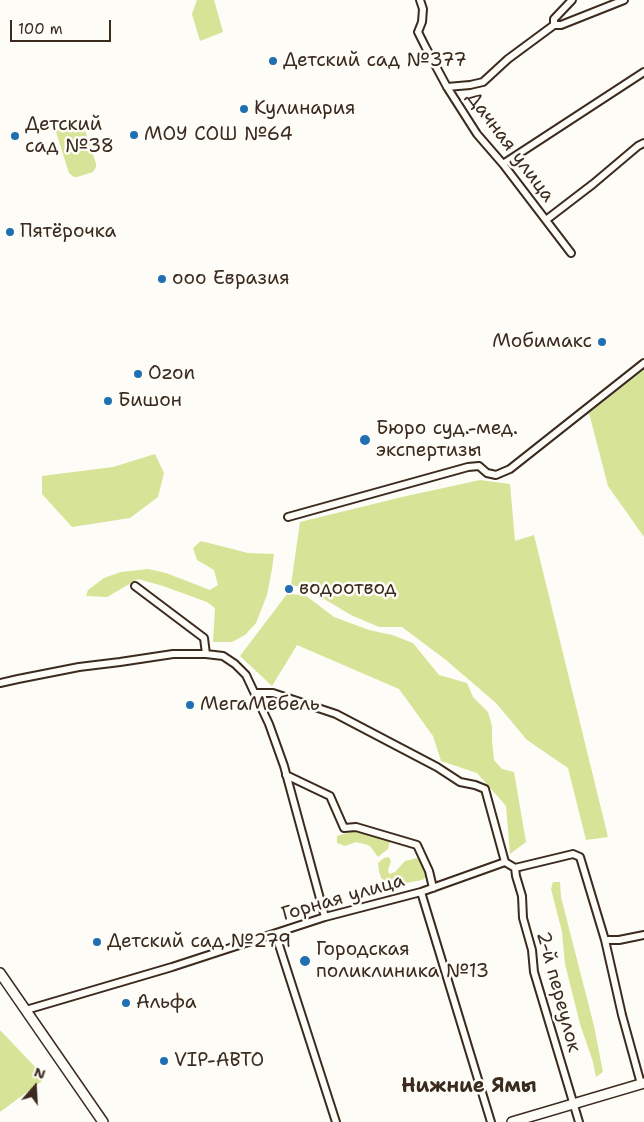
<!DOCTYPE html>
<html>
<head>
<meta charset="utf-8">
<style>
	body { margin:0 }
	#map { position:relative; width:644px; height:1122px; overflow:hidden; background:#fdfcf7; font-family:"Shantell Sans",sans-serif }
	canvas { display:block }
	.north { position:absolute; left:10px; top:1062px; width:50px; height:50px; -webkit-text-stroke:4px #fdfcf7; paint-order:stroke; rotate:19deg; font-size:14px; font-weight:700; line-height:20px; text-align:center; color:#3b2a1e }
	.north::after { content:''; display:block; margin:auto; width:18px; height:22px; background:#3b2a1e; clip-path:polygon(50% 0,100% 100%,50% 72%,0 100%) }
	.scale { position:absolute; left:10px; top:20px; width:101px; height:22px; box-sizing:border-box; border:2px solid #3b2a1e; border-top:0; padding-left:6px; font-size:15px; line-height:18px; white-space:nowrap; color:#3b2a1e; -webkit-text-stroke:4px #fdfcf7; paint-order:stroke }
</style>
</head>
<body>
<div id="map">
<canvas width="644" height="1122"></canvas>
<div class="north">N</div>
<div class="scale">100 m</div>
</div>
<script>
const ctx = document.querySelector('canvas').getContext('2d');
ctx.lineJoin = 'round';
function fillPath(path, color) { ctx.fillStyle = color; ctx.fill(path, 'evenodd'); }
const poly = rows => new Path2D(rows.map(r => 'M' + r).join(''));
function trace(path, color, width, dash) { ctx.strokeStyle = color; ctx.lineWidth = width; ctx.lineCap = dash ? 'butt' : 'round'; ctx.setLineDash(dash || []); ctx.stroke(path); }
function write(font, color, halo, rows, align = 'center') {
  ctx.font = font + ' "Shantell Sans",sans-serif'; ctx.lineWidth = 5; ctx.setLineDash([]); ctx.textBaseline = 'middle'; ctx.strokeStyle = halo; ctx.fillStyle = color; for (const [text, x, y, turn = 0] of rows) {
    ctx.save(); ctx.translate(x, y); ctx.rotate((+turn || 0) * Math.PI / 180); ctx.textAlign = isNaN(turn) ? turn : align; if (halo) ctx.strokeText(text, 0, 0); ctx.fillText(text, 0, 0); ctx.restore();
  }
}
const green = poly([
	[197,0,214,0,223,32,200,41,192,14],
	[73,119,80,120,83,124,96,164,96,167,93,172,77,177,74,177,69,173,56,132,57,126,59,124],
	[644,370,644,537,608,486,589,413],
	[155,454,164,473,158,497,130,518,72,527,42,494,42,476,113,467],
	[480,480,510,484,515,541,534,535,608,837,586,840,568,768,527,740,496,703,446,660,402,627,379,627,351,615,306,588,291,585,300,522,402,497],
	[201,541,248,553,274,554,272,569,267,595,256,623,245,635,232,642,213,642,215,608,207,602,163,586,138,579,107,597,86,596,88,590,104,578,121,572,148,569,166,573,210,590,218,585,214,570,197,560,193,548],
	[287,594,305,595,334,617,369,630,392,635,413,643,439,675,467,683,473,697,488,712,492,726,492,741,494,760,502,769,514,772,526,842,510,854,506,806,477,773,441,761,433,736,399,689,297,645,272,686,240,656],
	[357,830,373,835,385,834,390,840,388,849,378,857,370,846,368,845,356,842,345,846,337,843,337,836],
	[389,857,391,861,388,870,389,874,395,872,405,861,417,858,430,875,422,880,373,889,364,897,359,891,384,884,379,872,378,863,384,858],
	[553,882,560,882,561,897,594,1026,603,1072,596,1077,593,1062,580,1024,565,964,562,932,551,889],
	[0,1030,38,1070,42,1081,0,1112]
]);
const minor = poly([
	[420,0,423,9,422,22,418,32,425,46,447,87,477,134,503,164,571,253],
	[554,25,554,19,572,0],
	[447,87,470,85,483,82,508,59,554,25,561,25,624,0],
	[503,164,644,72],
	[546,220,593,184,638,146,644,143],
	[288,517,468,467,479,466,487,473,496,475,510,469,644,363],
	[135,586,204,638,206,654],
	[0,683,18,679,79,667,120,662,173,654,206,654,223,656,235,664,246,675,269,724,284,766,325,917],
	[255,693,273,693,336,714,437,767,460,782,475,785,485,789,505,862],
	[286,775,330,796,344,828,356,827,417,845,429,871,433,888],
	[505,862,515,868,573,854,580,857,605,940,622,1015,641,1084],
	[515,868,516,876,522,896,523,918,532,950,534,972,579,1122],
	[421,892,491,1122],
	[276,933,279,945,336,1122],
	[605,940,619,940,644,935],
	[26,1010,172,967,325,917,421,892,505,862]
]);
const secondary = poly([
	[0,973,103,1122],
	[512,1122,644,1083]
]);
const markers = [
	[273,61,5,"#1f6fb2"],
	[244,109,5,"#1f6fb2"],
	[134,135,5,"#1f6fb2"],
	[15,136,5,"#1f6fb2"],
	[10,232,5,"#1f6fb2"],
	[162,279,5,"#1f6fb2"],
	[602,342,5,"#1f6fb2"],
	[138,374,5,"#1f6fb2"],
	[108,401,5,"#1f6fb2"],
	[365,440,6,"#1f6fb2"],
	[289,589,5,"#1f6fb2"],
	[190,705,5,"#1f6fb2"],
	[97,942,5,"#1f6fb2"],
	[305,961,6,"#1f6fb2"],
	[126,1003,5,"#1f6fb2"],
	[164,1061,5,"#1f6fb2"]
];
const poiNames = [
	["Детский сад №377",283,61],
	["Кулинария",254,109],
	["Детский",25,125],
	["сад №38",25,147],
	["МОУ СОШ №64",144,135],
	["Пятёрочка",20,232],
	["ооо Евразия",172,279],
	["Мобимакс",592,342,"right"],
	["Ozon",148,374],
	["Бишон",118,401],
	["Бюро суд.-мед.",376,429],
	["экспертизы",376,451],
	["водоотвод",299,589],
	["МегаМебель",200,705],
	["Детский сад №279",107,942],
	["Городская",316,950],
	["поликлиника №13",316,972],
	["Альфа",136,1003],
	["VIP-АВТО",174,1061]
];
const streetNames = [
	["Дачная улица",510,147,53],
	["Горная улица",343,898,-16],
	["2-й переулок",558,992,75]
];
const neighbourhoodNames = [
	["Нижние Ямы",469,1087]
];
fillPath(green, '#d7e396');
trace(minor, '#3b2a1e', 10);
trace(secondary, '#3b2a1e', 12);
trace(minor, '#fdfcf7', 6);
trace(secondary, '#fdfcf7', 9);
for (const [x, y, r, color] of markers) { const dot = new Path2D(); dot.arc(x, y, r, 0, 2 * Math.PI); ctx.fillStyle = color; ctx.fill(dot); trace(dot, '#fdfcf7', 2); }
write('19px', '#3b2a1e', '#fdfcf7', poiNames, 'left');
write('19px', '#3b2a1e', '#fdfcf7', streetNames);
write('bold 20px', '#3b2a1e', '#fdfcf7', neighbourhoodNames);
</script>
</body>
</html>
